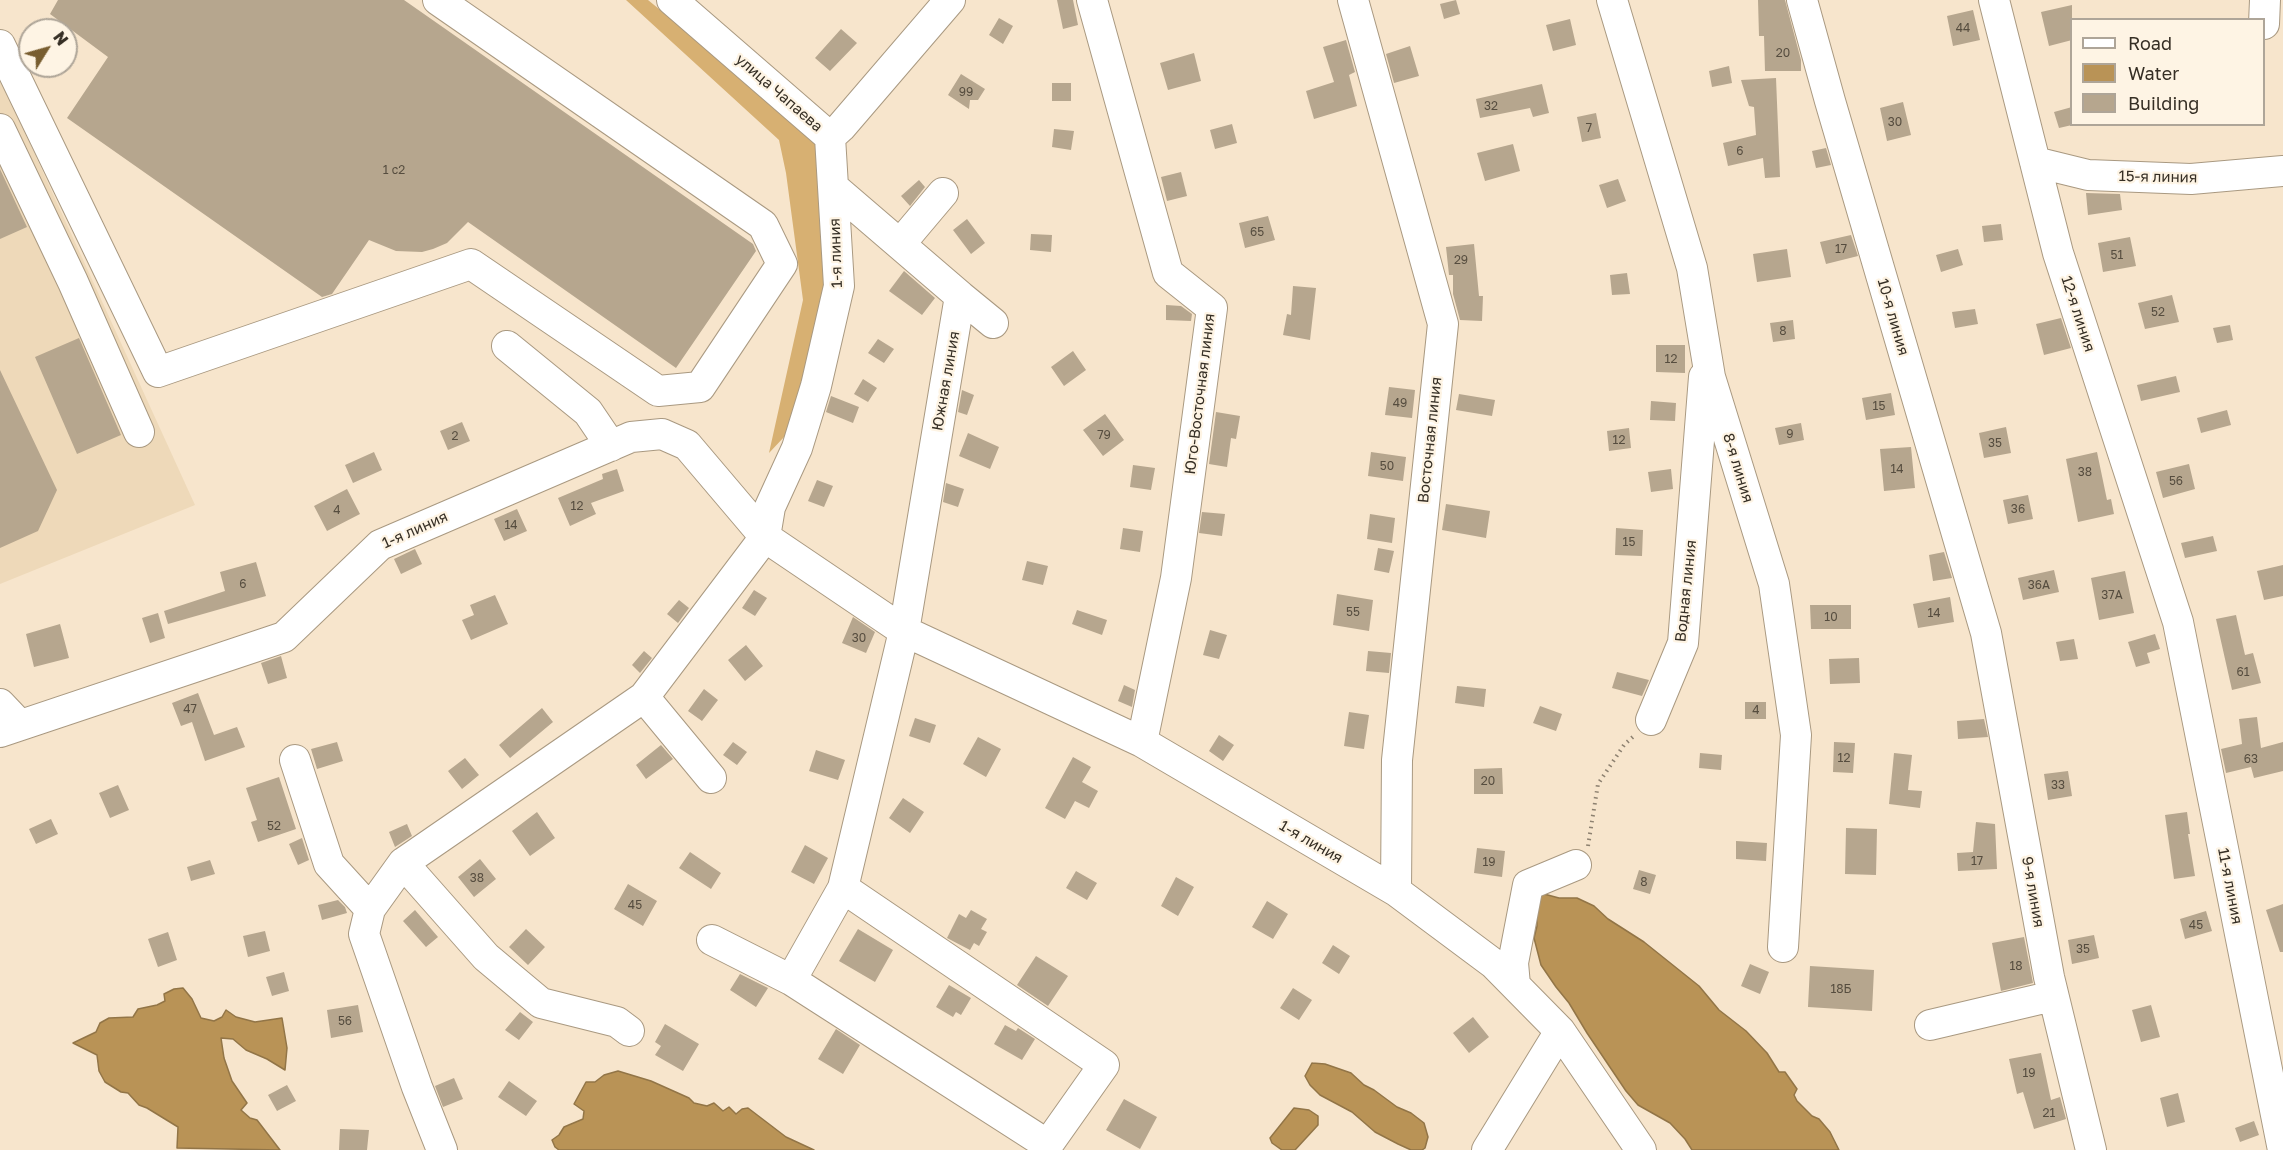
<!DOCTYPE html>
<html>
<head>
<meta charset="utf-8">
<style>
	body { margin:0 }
	#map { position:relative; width:2283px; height:1150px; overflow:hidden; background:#f7e5cc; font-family:"Golos Text",sans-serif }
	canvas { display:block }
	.legend { position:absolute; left:2070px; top:18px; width:195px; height:108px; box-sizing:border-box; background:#fef4e4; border:2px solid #aea598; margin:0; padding:8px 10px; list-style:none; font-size:18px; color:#362f25 }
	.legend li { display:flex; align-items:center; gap:12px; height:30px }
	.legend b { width:30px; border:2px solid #aea598 }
	.north { position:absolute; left:18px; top:18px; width:60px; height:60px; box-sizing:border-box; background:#fef4e4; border:2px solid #aea598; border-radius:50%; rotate:53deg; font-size:16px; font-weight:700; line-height:24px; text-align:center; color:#362f25 }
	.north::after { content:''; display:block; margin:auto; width:21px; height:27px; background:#785d2f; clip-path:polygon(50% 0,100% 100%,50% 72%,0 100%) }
</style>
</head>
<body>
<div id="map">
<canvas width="2283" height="1150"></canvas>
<ul class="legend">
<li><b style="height:8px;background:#fff"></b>Road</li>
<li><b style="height:16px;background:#b99356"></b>Water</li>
<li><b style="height:16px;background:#b6a68e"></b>Building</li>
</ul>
<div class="north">N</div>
</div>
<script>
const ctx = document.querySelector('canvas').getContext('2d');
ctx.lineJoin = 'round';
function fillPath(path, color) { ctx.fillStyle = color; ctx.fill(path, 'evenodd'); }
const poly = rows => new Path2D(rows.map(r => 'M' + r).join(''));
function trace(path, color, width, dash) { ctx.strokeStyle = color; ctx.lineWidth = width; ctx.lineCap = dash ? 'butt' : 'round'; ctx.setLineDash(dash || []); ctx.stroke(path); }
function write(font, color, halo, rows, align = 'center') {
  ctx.font = font + ' "Golos Text",sans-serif'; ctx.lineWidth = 4.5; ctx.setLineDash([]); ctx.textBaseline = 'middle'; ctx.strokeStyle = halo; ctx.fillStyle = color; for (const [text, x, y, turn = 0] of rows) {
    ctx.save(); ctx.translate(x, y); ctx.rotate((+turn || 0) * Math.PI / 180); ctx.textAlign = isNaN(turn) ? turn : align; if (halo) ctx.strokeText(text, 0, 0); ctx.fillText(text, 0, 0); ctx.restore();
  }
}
const built = poly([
	[0,78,195,505,0,584]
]);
const forest = poly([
	[626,0,648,0,814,136,835,285,785,436,769,453,803,300,786,173,779,140]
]);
const water = poly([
	[1544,894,1559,898,1577,898,1594,906,1608,919,1644,942,1699,986,1719,1010,1746,1031,1767,1053,1779,1072,1785,1072,1797,1089,1794,1095,1797,1101,1812,1116,1819,1119,1830,1132,1839,1150,1692,1150,1685,1139,1670,1123,1638,1105,1626,1091,1587,1033,1569,1003,1556,987,1541,965,1534,938,1537,926,1536,898,1544,894],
	[183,988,192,999,201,1018,214,1021,222,1017,226,1010,236,1017,255,1022,282,1018,287,1048,285,1070,267,1059,246,1050,233,1039,221,1038,224,1058,232,1081,247,1103,241,1110,250,1118,257,1120,280,1150,177,1148,178,1127,147,1108,139,1105,128,1093,121,1092,105,1082,99,1071,97,1055,73,1043,96,1032,100,1023,109,1018,133,1017,138,1009,157,1005,165,1001,164,994,174,989,183,988],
	[1312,1063,1325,1064,1351,1073,1364,1085,1374,1090,1397,1107,1411,1113,1424,1123,1428,1137,1425,1148,1422,1150,1411,1150,1398,1144,1375,1132,1352,1112,1320,1095,1310,1085,1305,1076,1312,1063],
	[618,1071,651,1081,689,1098,694,1103,707,1106,714,1103,723,1111,729,1107,736,1114,742,1109,748,1108,786,1137,814,1150,559,1150,555,1147,552,1140,559,1135,564,1127,583,1119,584,1111,574,1104,586,1082,595,1082,604,1075,618,1071],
	[1294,1108,1309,1110,1318,1116,1318,1125,1295,1150,1282,1150,1272,1143,1270,1138,1294,1108]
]);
const building = poly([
	[58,0,404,0,753,244,756,251,676,368,468,222,447,243,433,249,422,252,396,251,369,240,332,294,322,297,67,118,108,57,50,14],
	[1057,0,1073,0,1078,25,1063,29],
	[1456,0,1460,14,1444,19,1440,4],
	[1758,0,1785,0,1801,60,1801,71,1765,71,1764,36,1759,36],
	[2072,5,2072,40,2049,46,2041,12],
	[1973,10,1980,40,1953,46,1947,16],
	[999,18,1013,26,1003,44,989,35],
	[1570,19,1576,45,1553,51,1546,25],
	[841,29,857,43,830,71,815,58],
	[1346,40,1355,72,1349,75,1357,106,1314,119,1306,91,1334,82,1323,47],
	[1410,46,1419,76,1394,83,1386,54],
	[1194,53,1201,81,1168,90,1160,63],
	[1729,66,1732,83,1712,87,1709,71],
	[961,74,985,89,978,100,970,100,969,109,948,95],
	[1776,78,1780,177,1765,178,1763,158,1728,166,1723,143,1756,135,1754,107,1749,106,1741,80],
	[1052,83,1071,83,1071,101,1052,101],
	[1542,84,1549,113,1533,117,1530,108,1480,118,1476,99],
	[1903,102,1911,135,1887,141,1880,108],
	[2072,107,2072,125,2059,128,2054,112],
	[1596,113,1601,138,1582,142,1577,117],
	[1232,124,1237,143,1215,149,1210,130],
	[1054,129,1074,131,1071,150,1052,147],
	[1513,144,1520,171,1485,181,1477,153],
	[1826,148,1831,165,1816,168,1812,151],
	[0,169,27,227,0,239],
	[1181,172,1187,196,1167,201,1161,177],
	[1618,179,1626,201,1607,208,1599,185],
	[919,180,925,187,910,206,901,196],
	[2086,193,2120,194,2122,210,2088,215],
	[1268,216,1275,240,1245,248,1239,223],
	[967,219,985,243,971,254,953,230],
	[2001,224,2003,240,1984,242,1982,226],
	[1031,234,1052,235,1051,252,1030,250],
	[1851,235,1858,256,1826,264,1820,242],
	[2130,237,2136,266,2103,272,2098,243],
	[1474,244,1479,296,1483,296,1482,321,1460,320,1453,294,1453,275,1449,275,1446,247],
	[1787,249,1791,277,1757,282,1753,254],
	[1958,249,1963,265,1941,272,1936,255],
	[904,271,935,298,922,315,889,291],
	[1627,273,1630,294,1612,295,1610,275],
	[1293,286,1316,288,1310,340,1283,335,1287,314,1291,315],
	[2172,295,2179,322,2145,329,2138,303],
	[1166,305,1181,306,1192,314,1191,321,1166,320],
	[1975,309,1978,324,1955,328,1952,312],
	[2061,318,2071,348,2044,355,2036,324],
	[1793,320,1795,339,1773,342,1770,323],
	[2230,325,2233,340,2217,343,2213,328],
	[79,338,121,435,77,454,35,357],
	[878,339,894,349,884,363,868,353],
	[1656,345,1685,345,1685,373,1656,372],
	[1073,351,1086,370,1064,386,1051,367],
	[0,370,57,490,38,531,0,548],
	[2176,376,2180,392,2141,401,2137,385],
	[863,379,877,388,868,402,854,394],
	[1389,387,1415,390,1412,418,1385,415],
	[962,390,974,395,967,415,958,412],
	[1891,393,1895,415,1866,420,1862,398],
	[1459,394,1495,400,1492,416,1456,410],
	[831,396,859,407,853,423,826,412],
	[1651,401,1676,403,1675,421,1650,420],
	[2227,410,2231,425,2201,433,2197,418],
	[1216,412,1240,416,1236,439,1231,438,1227,467,1209,464],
	[1105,414,1124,440,1103,456,1083,430],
	[462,422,470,441,448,450,440,431],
	[1801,423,1804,440,1779,445,1775,428],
	[2006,427,2011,453,1984,458,1979,433],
	[1629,428,1631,448,1609,451,1607,431],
	[968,433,999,447,990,469,959,456],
	[1911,447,1915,488,1884,491,1880,449],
	[374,452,382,470,353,483,345,465],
	[1371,452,1406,457,1403,481,1368,476],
	[2097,452,2107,500,2111,499,2114,514,2078,522,2066,459],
	[2189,464,2195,489,2163,498,2156,472],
	[1133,465,1155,468,1151,490,1130,487],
	[617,469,624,491,591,503,596,514,570,526,558,498,603,479,602,474],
	[1671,469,1673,489,1651,492,1648,472],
	[817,480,833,486,824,507,808,501],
	[946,483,964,489,958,507,943,502],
	[347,489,360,514,327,531,314,506],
	[2028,495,2033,519,2008,524,2003,500],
	[1446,504,1490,511,1486,538,1442,530],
	[517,509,527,531,504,541,494,519],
	[1202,512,1225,514,1222,536,1199,533],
	[1370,514,1395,518,1392,543,1367,539],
	[1123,528,1143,531,1140,552,1120,549],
	[1616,528,1643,530,1642,556,1615,555],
	[2213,536,2217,551,2185,558,2181,543],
	[1378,548,1394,551,1389,573,1374,570],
	[415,549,422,564,401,574,394,559],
	[1944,552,1952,578,1933,581,1929,555],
	[1027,561,1048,566,1043,585,1022,580],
	[256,562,266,596,168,624,164,611,225,591,220,572],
	[2283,565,2283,596,2264,600,2257,571],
	[2054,570,2059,592,2023,600,2018,578],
	[2125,571,2134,613,2099,620,2091,578],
	[754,590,767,598,755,616,742,608],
	[1337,594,1373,600,1369,631,1333,625],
	[495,595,508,624,471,640,462,620,474,615,470,605],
	[1950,597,1954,622,1918,628,1913,604],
	[679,600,689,608,678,623,667,614],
	[1810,605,1851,605,1851,629,1811,629],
	[1077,610,1107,620,1102,635,1072,624],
	[158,613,165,638,150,643,142,618],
	[2236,615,2245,655,2253,653,2261,683,2232,690,2216,619],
	[853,617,875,632,866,653,842,643],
	[60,624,69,658,34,667,26,634],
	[1210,630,1227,635,1219,659,1203,655],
	[2155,634,2160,649,2147,653,2150,663,2136,667,2128,642],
	[2074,639,2078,659,2060,661,2056,642],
	[746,645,763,666,745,681,728,660],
	[644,651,652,658,640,673,632,665],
	[1368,651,1391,653,1389,673,1366,671],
	[281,656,287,678,268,684,261,663],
	[1859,658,1860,683,1830,684,1829,659],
	[1617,672,1649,680,1642,696,1612,688],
	[1124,685,1135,690,1132,707,1118,701],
	[1457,686,1486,689,1484,707,1455,703],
	[704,689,718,700,702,721,688,711],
	[198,693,214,735,237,727,245,747,205,761,192,722,181,726,172,703],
	[1745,702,1766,702,1766,719,1745,719],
	[1540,706,1562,714,1556,731,1533,723],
	[542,708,553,722,510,758,499,745],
	[1349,712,1369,715,1364,749,1344,746],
	[2257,717,2261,748,2283,742,2283,771,2254,778,2251,767,2226,773,2221,749,2242,744,2239,719],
	[915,718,936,725,930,743,909,736],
	[1984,719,1988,737,1958,739,1957,721],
	[1219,735,1234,745,1223,761,1209,751],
	[978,737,1001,749,986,777,963,764],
	[337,742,343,761,317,769,311,749],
	[733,742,747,752,737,765,723,755],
	[1834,742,1855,743,1853,773,1833,772],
	[661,745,673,759,646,779,636,765],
	[816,750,845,760,838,780,809,771],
	[1700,753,1722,755,1721,770,1699,768],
	[1894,753,1912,755,1908,790,1922,791,1920,808,1889,804],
	[1073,757,1091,767,1082,782,1098,791,1089,808,1075,801,1065,819,1045,808],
	[465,758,479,775,462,789,448,771],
	[1502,768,1503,794,1474,794,1474,769],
	[2068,771,2072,796,2048,800,2044,774],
	[279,777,296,829,258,842,251,822,257,820,246,788],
	[118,785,129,810,110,818,99,793],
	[903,798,924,812,910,833,889,818],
	[537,812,555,838,530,856,512,831],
	[2187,812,2190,834,2188,834,2195,876,2174,879,2165,815],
	[51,819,58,834,36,844,29,829],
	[1976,822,1995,824,1997,869,1958,871,1957,853,1973,852],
	[407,824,412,836,395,847,389,832],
	[1846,828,1877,829,1876,875,1845,874],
	[302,838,309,860,298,865,289,844],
	[1736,841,1767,843,1766,861,1736,859],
	[805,845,828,858,814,884,791,872],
	[1477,848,1505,851,1502,877,1474,873],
	[690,852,721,873,711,889,679,868],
	[480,859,496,879,474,897,458,877],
	[210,860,215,874,191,881,187,867],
	[1639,870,1656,875,1650,894,1633,889],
	[1076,871,1097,883,1087,900,1066,888],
	[1176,877,1194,887,1178,916,1161,906],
	[628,884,657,901,643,926,614,909],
	[338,900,345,907,347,913,322,920,318,905],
	[1267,901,1288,914,1273,939,1252,927],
	[2283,904,2283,952,2280,952,2266,910],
	[415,910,438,937,426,947,403,921],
	[971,910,987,919,981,929,987,932,979,946,974,943,970,950,947,938,959,914,966,918],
	[2206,911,2212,931,2185,939,2180,919],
	[526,929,545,947,528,965,509,947],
	[858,929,893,950,875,982,839,961],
	[265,931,270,951,248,957,243,936],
	[168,932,177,960,158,967,148,939],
	[2094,935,2099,958,2072,964,2068,940],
	[2024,937,2033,983,2001,991,1992,943],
	[1333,945,1350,956,1339,974,1322,963],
	[1036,956,1068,976,1048,1006,1017,985],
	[1750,964,1769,972,1760,994,1741,986],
	[1810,966,1874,970,1872,1011,1808,1007],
	[284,972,289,991,272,996,266,977],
	[740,974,768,988,756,1007,730,990],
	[949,985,971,998,961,1015,956,1012,953,1017,936,1007],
	[1293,988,1312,1000,1299,1020,1280,1008],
	[358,1005,363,1032,331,1038,327,1010],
	[2151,1005,2160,1037,2141,1042,2132,1010],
	[520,1012,533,1022,519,1040,505,1030],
	[1473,1017,1489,1037,1469,1053,1453,1033],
	[665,1024,699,1044,683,1071,655,1055,661,1046,655,1042],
	[1005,1025,1016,1031,1018,1028,1035,1039,1022,1060,994,1044],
	[836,1029,860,1045,843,1074,818,1059],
	[2041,1053,2051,1100,2060,1097,2066,1119,2034,1129,2023,1092,2017,1094,2009,1059],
	[454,1078,463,1099,443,1107,435,1086],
	[509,1081,537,1101,526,1116,498,1097],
	[287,1085,296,1101,277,1111,268,1095],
	[2178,1093,2185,1122,2167,1127,2160,1098],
	[1124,1099,1157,1117,1140,1149,1106,1130],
	[2254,1121,2259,1135,2240,1142,2235,1128],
	[340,1129,369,1130,367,1150,339,1150]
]);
const path = poly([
	[1588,846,1598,784,1624,745,1635,735]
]);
const minor = poly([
	[672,0,830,137],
	[1092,0,1168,273,1212,308,1176,578,1142,742],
	[1353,0,1443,324,1397,760,1396,891],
	[1612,0,1692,268,1710,377,1774,584,1796,735,1783,947],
	[1802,0,1830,101,1986,633,2049,977,2091,1150],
	[1994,0,2058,253,2178,622,2283,1150],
	[2264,24,2265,0],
	[0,45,158,372,471,264,658,391,700,387,782,264,763,225,438,0],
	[0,129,73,282,139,432],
	[830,137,841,127,950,0],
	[2035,162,2088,175,2191,179,2283,171],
	[900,244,943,193],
	[960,296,993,323],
	[507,346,588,412,611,446],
	[644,697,711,778],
	[0,704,19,724],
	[1651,720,1683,643,1704,377],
	[0,732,284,637,380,545,631,437,662,434,687,445,765,537,904,631,1142,742,1396,891,1494,964,1560,1031,1641,1150],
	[295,760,329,864,370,909],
	[403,863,486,957,541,1003,617,1022,629,1031],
	[843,888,1104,1065,1044,1150],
	[712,940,791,980,1048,1145],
	[791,980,843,888,904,631,960,296,833,187],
	[1515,985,1513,963,1528,885,1576,865],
	[1930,1025,2053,996],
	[442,1150,417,1087,364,934,370,909,403,863,644,697,765,537,770,507,797,448,816,386,839,286,830,137],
	[1487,1150,1560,1031]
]);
const numberNames = [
	["44",1963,28],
	["20",1783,53],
	["99",966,92],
	["32",1491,106],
	["30",1895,122],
	["7",1589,128],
	["6",1740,151],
	["1 с2",394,170],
	["65",1257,232],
	["17",1841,249],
	["51",2117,255],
	["29",1461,260],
	["52",2158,312],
	["8",1783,331],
	["12",1671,359],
	["49",1400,403],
	["15",1879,406],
	["9",1790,434],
	["79",1104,435],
	["2",455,436],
	["12",1619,440],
	["35",1995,443],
	["50",1387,466],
	["14",1897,469],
	["38",2085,472],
	["56",2176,481],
	["12",577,506],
	["36",2018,509],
	["4",337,510],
	["14",511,525],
	["15",1629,542],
	["6",243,584],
	["36А",2039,585],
	["37А",2112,595],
	["55",1353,612],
	["14",1934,613],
	["10",1831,617],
	["30",859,638],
	["61",2243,672],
	["47",190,709],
	["4",1756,710],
	["12",1844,758],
	["63",2251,759],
	["20",1488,781],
	["33",2058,785],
	["52",274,826],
	["17",1977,861],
	["19",1489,862],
	["38",477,878],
	["8",1644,882],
	["45",635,905],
	["45",2196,925],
	["35",2083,949],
	["18",2016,966],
	["18Б",1841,989],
	["56",345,1021],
	["19",2029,1073],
	["21",2049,1113]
];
const streetNames = [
	["улица Чапаева",779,93,41],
	["15-я линия",2158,177,1],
	["1-я линия",836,253,-92],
	["12-я линия",2078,314,72],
	["10-я линия",1893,317,74],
	["Южная линия",946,381,-80],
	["Юго-Восточная линия",1200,394,-83],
	["Восточная линия",1430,440,-84],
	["8-я линия",1738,468,73],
	["1-я линия",415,530,-24],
	["Водная линия",1686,591,-84],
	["1-я линия",1311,842,30],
	["11-я линия",2230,886,79],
	["9-я линия",2033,892,80]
];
fillPath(built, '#eed9b9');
fillPath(forest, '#d7b072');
fillPath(water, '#b99356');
trace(water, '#927547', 1.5);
fillPath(building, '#b6a68e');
trace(minor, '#a99981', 32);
trace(path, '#8d8170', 4, [1.5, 4.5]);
trace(minor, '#fff', 30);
write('12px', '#564d3f', null, numberNames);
write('15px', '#362f25', '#fef4e4', streetNames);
</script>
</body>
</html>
